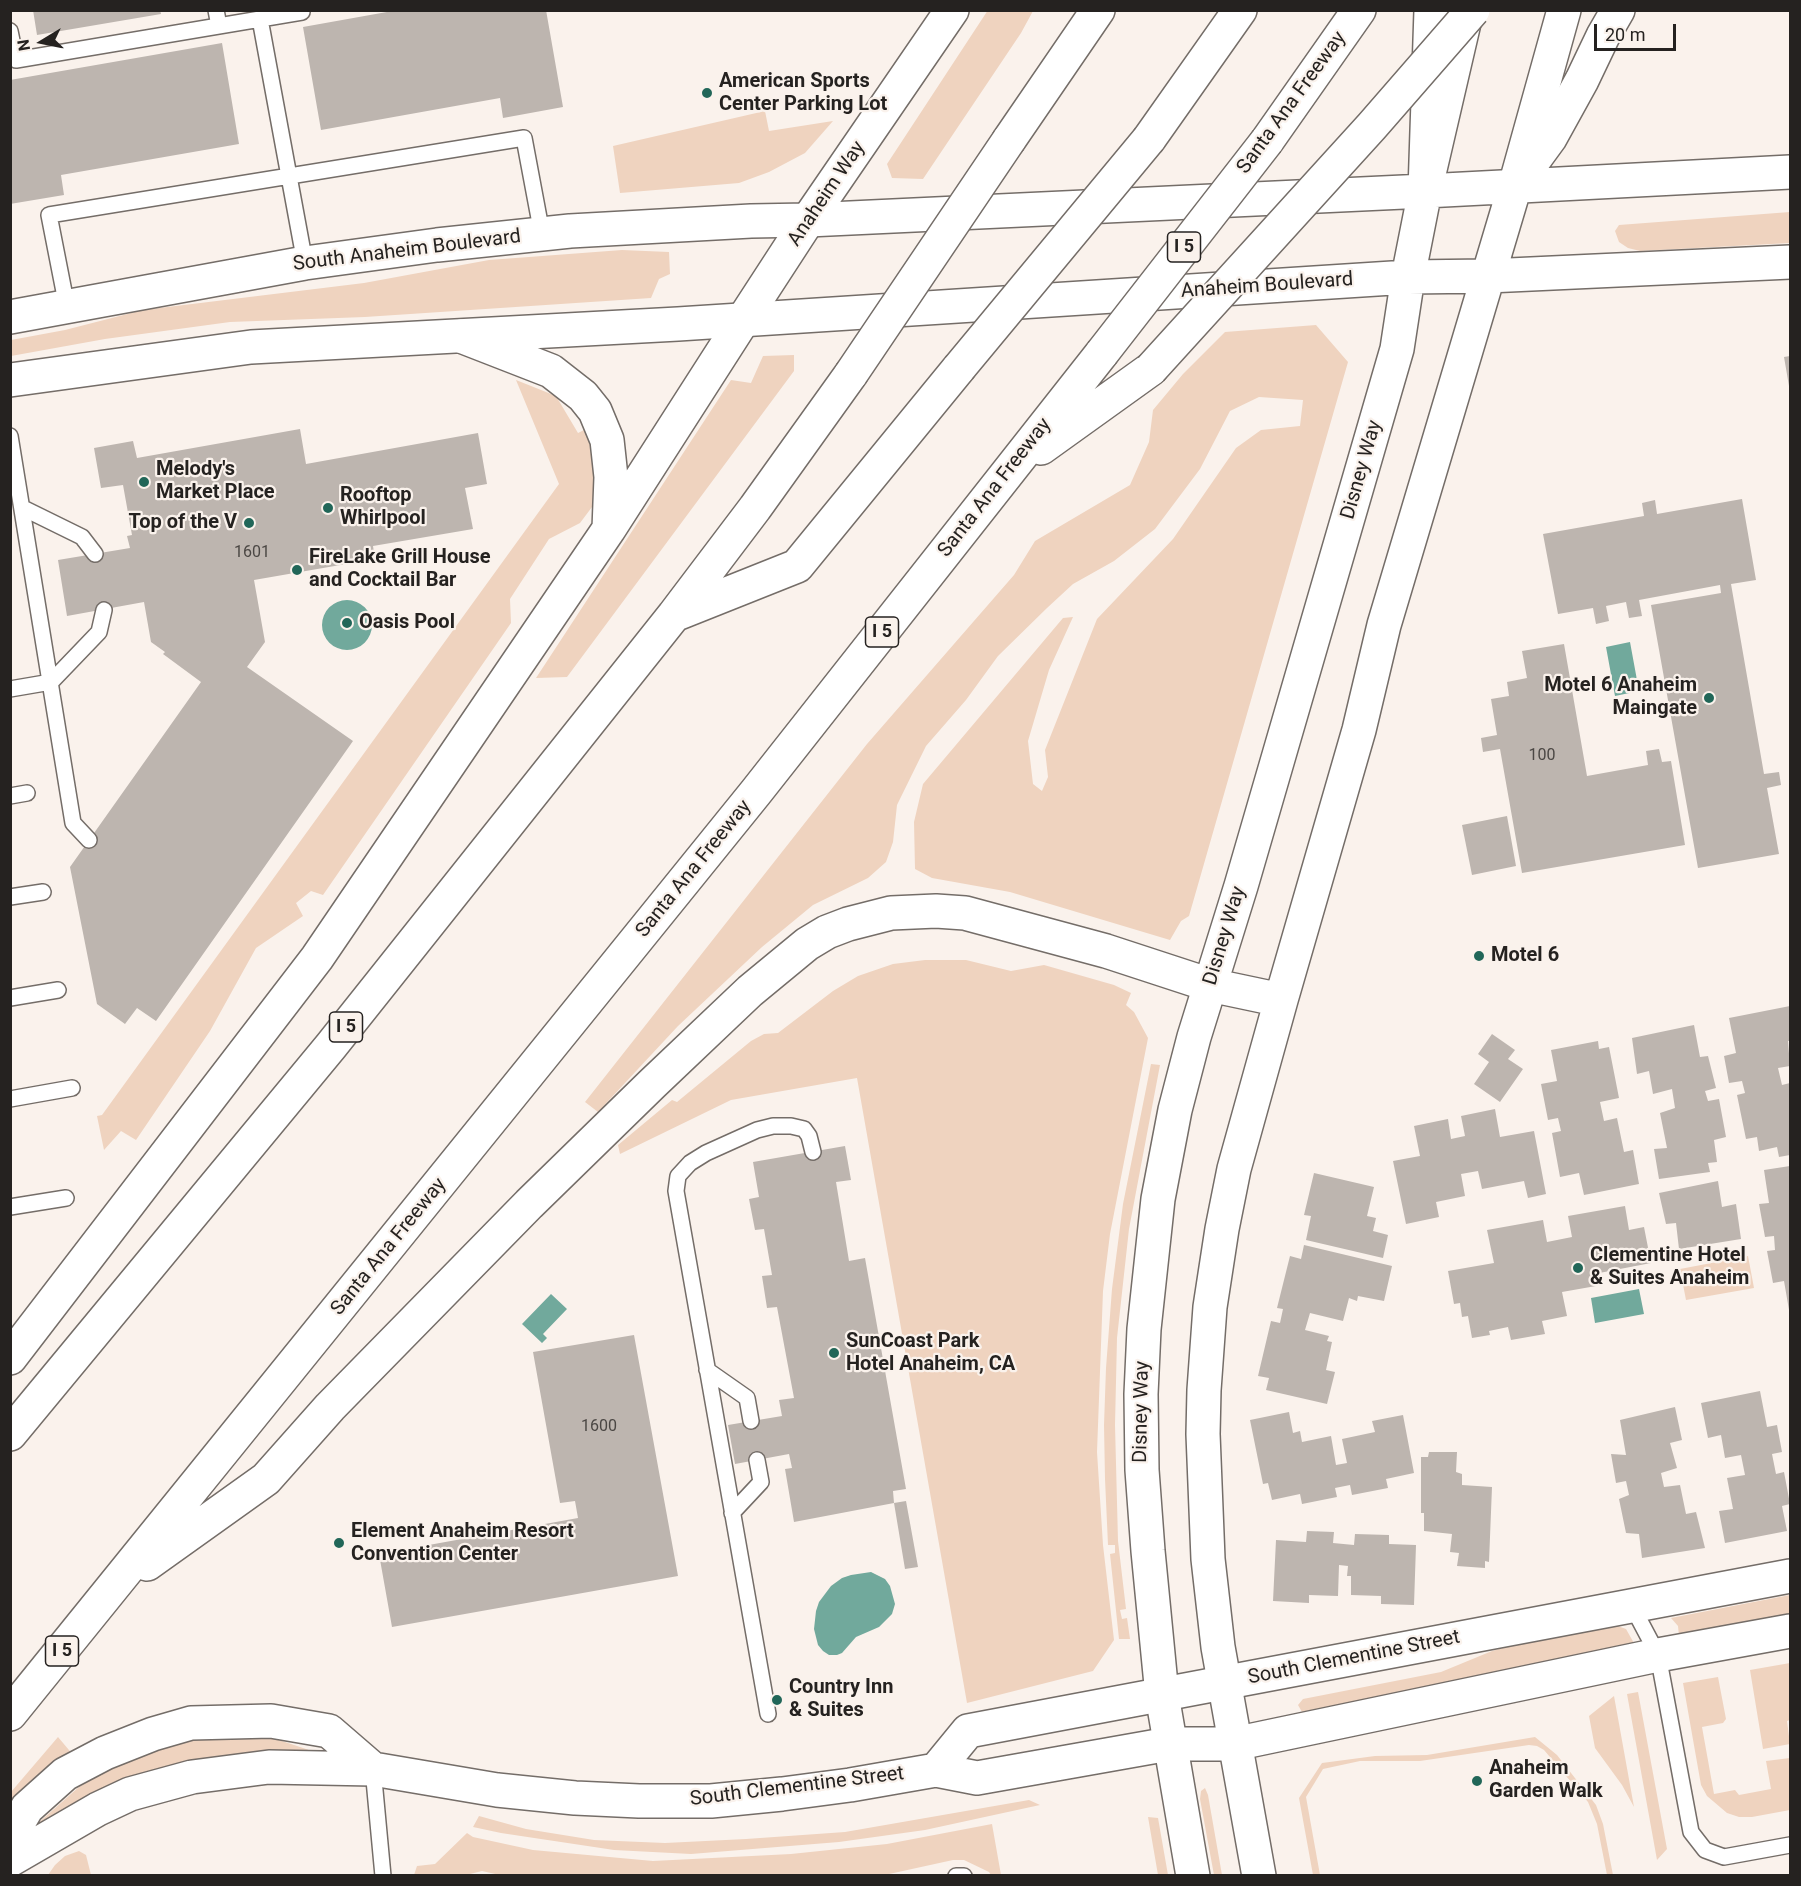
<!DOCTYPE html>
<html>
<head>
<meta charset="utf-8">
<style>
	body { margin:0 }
	#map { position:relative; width:1801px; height:1886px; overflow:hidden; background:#faf2ec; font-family:Roboto,sans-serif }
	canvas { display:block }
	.frame { position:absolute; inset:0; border:12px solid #252220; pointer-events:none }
	.north { position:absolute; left:12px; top:12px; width:60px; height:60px; -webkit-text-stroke:4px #faf2ec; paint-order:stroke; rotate:260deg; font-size:16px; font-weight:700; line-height:24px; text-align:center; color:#252220 }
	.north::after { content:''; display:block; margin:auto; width:21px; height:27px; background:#252220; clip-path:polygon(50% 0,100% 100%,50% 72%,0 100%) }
	.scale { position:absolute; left:1594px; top:24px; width:82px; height:27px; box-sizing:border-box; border:3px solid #252220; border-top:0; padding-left:8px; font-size:18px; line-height:21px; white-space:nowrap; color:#252220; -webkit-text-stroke:4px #faf2ec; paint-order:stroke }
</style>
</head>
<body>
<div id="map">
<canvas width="1801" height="1886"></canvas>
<div class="frame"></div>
<div class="north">N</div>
<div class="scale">20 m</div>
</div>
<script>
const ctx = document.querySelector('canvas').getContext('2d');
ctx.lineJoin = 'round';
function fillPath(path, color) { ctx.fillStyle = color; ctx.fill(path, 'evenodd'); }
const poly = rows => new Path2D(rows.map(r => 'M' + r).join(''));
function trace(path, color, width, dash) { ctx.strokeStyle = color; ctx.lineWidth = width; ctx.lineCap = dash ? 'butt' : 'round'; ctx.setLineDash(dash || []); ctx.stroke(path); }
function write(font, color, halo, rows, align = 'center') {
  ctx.font = font + ' Roboto,sans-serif'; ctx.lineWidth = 4.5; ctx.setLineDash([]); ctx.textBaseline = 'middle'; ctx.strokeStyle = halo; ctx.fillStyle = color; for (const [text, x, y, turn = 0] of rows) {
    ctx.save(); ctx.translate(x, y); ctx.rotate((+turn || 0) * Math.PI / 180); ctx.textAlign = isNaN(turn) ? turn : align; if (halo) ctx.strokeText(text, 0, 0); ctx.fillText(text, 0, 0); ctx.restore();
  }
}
const green = poly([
	[988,10,1033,11,1021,33,923,179,892,178,887,164],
	[765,111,769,131,833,121,805,153,769,172,739,183,620,193,613,146],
	[1790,212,1790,243,1640,251,1628,248,1619,242,1615,231,1619,225],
	[622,250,669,252,670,274,659,279,651,298,365,317,230,322,105,339,11,356,11,340,65,330,143,310,364,283,489,260],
	[1316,325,1348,362,1189,916,1181,921,1170,940,1010,892,932,878,915,869,914,822,923,784,1063,618,1073,617,1049,670,1028,741,1033,784,1042,791,1048,777,1045,750,1097,619,1173,539,1236,448,1261,430,1300,426,1303,400,1259,397,1230,411,1200,469,1155,529,1114,561,1073,584,1047,608,998,656,966,700,926,746,897,805,893,842,886,862,868,878,813,905,762,947,678,1026,598,1112,585,1102,867,744,1014,575,1035,541,1130,485,1149,442,1153,410,1183,374,1225,332],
	[794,355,794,371,567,677,536,678,731,380,751,383,763,356],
	[516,380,556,396,578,433,592,426,598,499,580,523,549,539,510,599,511,623,323,895,311,891,296,903,303,916,256,948,210,1031,136,1140,121,1131,104,1150,97,1116,102,1115,559,484],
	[925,960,966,960,1011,971,1044,965,1114,985,1131,993,1126,1005,1134,1012,1148,1038,1110,1234,1103,1291,1097,1452,1103,1545,1114,1640,1093,1671,967,1703,857,1078,731,1100,620,1154,618,1145,672,1100,677,1102,751,1041,764,1034,778,1033,833,991,858,976,893,964],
	[1151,1064,1160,1065,1129,1229,1117,1338,1115,1425,1118,1541,1126,1609,1120,1610,1122,1619,1127,1618,1130,1639,1119,1639,1110,1554,1115,1553,1115,1545,1108,1545,1105,1479,1104,1425,1106,1368,1112,1289,1123,1204],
	[1748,1256,1754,1288,1686,1300,1680,1269],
	[1790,1595,1790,1616,1679,1636,1678,1626,1671,1618],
	[1615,1625,1626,1629,1635,1645,1302,1712,1298,1705,1303,1699,1441,1672,1492,1651,1527,1641],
	[1790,1663,1790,1720,1787,1721,1790,1744,1763,1749,1750,1670],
	[1718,1677,1726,1719,1723,1723,1702,1727,1714,1794,1735,1790,1739,1795,1771,1789,1766,1761,1790,1758,1790,1810,1752,1817,1739,1817,1727,1813,1707,1796,1701,1785,1683,1683],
	[1638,1692,1667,1849,1657,1860,1627,1694],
	[1614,1696,1634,1807,1622,1785,1595,1748,1589,1716],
	[58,1737,74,1756,11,1809,11,1792],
	[236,1737,276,1739,309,1750,312,1754,226,1755,167,1768,28,1832,80,1786,120,1762,188,1740],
	[1535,1737,1557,1755,1596,1805,1603,1824,1613,1875,1607,1875,1597,1824,1588,1802,1544,1750,1537,1746,1529,1745,1420,1761,1360,1761,1323,1769,1306,1797,1320,1875,1313,1875,1299,1798,1322,1763,1375,1756,1427,1755],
	[1205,1788,1208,1795,1222,1875,1214,1875,1200,1799,1201,1791],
	[1029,1800,1040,1805,925,1830,839,1842,691,1854,614,1850,501,1833,473,1827,479,1816,526,1829,594,1840,665,1843,746,1839,845,1832],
	[1148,1817,1158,1818,1168,1875,1158,1875],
	[992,1824,1001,1875,991,1875,989,1872,964,1860,953,1860,880,1876,504,1876,482,1871,466,1875,414,1875,417,1866,435,1864,467,1833,473,1837,533,1850,653,1861,791,1854,887,1844],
	[79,1851,86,1855,91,1875,48,1875,55,1865,65,1856]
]);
const water = poly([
	'322 625a25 25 0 1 1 50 0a25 25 0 1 1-50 0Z',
	[1630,642,1639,691,1615,696,1606,647],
	[1639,1289,1644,1314,1595,1323,1591,1298],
	[551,1294,567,1309,543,1334,547,1338,542,1343,522,1324],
	[871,1572,885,1579,890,1586,895,1604,892,1614,879,1627,856,1637,842,1653,837,1655,829,1655,823,1651,818,1645,814,1629,816,1611,819,1602,831,1586,842,1578,851,1575]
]);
const building = poly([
	[33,10,160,10,161,14,37,35],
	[398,10,546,10,563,107,503,118,500,98,321,130,303,27],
	[222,43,239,144,61,175,64,195,10,204,10,80],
	[1790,356,1790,385,1789,386,1784,357],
	[300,429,306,464,478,433,487,484,465,488,473,529,373,546,375,559,254,580,265,642,247,667,353,741,156,1021,137,1008,125,1024,97,1004,70,867,201,682,163,654,165,652,151,642,144,602,67,616,58,560,130,548,127,536,132,535,123,485,101,488,94,448,133,441,137,458],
	[1742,499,1756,580,1731,584,1764,774,1779,772,1781,785,1767,788,1779,854,1698,868,1651,605,1721,593,1720,585,1639,600,1642,616,1629,618,1626,602,1606,606,1609,621,1596,624,1593,608,1558,614,1543,534,1644,516,1642,503,1655,500,1657,514],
	[1564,644,1587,776,1648,765,1646,751,1659,749,1662,762,1671,761,1685,845,1522,873,1500,749,1483,752,1481,738,1497,735,1491,699,1509,696,1507,682,1527,678,1522,651],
	[1507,816,1516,866,1472,875,1462,825],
	[1790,1006,1790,1041,1788,1041,1790,1066,1778,1068,1782,1085,1790,1083,1790,1155,1779,1157,1777,1147,1759,1151,1757,1137,1746,1139,1737,1095,1745,1093,1742,1081,1729,1083,1724,1056,1736,1053,1729,1018],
	[1694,1025,1700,1057,1708,1056,1716,1088,1705,1091,1708,1101,1719,1099,1726,1137,1714,1140,1717,1162,1708,1163,1710,1172,1659,1179,1654,1149,1667,1148,1660,1113,1675,1108,1672,1089,1653,1094,1649,1071,1637,1074,1632,1038],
	[1492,1034,1515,1050,1508,1059,1523,1069,1500,1102,1474,1084,1489,1062,1478,1054],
	[1598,1041,1599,1049,1609,1047,1619,1098,1600,1102,1604,1121,1617,1118,1624,1152,1633,1150,1639,1184,1584,1195,1579,1173,1560,1177,1552,1133,1561,1131,1558,1118,1548,1120,1541,1084,1557,1081,1551,1050],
	[1495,1109,1500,1137,1534,1131,1546,1194,1528,1198,1524,1181,1482,1189,1478,1171,1461,1174,1465,1196,1436,1202,1439,1217,1406,1224,1393,1161,1420,1156,1414,1126,1448,1119,1451,1139,1465,1136,1461,1116],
	[845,1146,851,1180,836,1182,849,1261,865,1258,906,1489,893,1491,894,1503,794,1522,785,1469,792,1468,789,1454,735,1464,728,1425,782,1416,779,1400,794,1398,777,1307,767,1308,762,1276,772,1275,764,1229,755,1230,749,1199,759,1197,753,1162],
	[1790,1166,1790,1310,1789,1310,1784,1281,1773,1283,1767,1251,1775,1250,1774,1236,1765,1237,1759,1204,1769,1203,1764,1170],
	[1314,1173,1374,1187,1367,1216,1376,1218,1373,1231,1388,1235,1383,1258,1306,1240,1311,1216,1304,1215],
	[1718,1181,1722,1207,1736,1204,1741,1239,1679,1249,1676,1223,1666,1224,1659,1193],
	[1625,1206,1629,1230,1644,1227,1651,1263,1594,1274,1596,1286,1562,1292,1567,1316,1542,1321,1545,1334,1511,1340,1508,1327,1489,1331,1490,1335,1472,1338,1468,1316,1462,1317,1460,1303,1454,1304,1448,1271,1494,1263,1487,1230,1543,1220,1547,1242,1572,1237,1568,1216],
	[1304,1245,1392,1266,1384,1301,1358,1296,1357,1301,1349,1298,1343,1321,1310,1313,1305,1330,1329,1336,1327,1341,1332,1342,1326,1370,1335,1372,1327,1404,1266,1390,1269,1378,1258,1376,1271,1321,1280,1323,1283,1309,1277,1308,1290,1256,1301,1259],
	[634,1335,678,1576,392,1627,379,1554,578,1518,575,1501,560,1503,533,1352],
	[1760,1391,1767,1427,1777,1425,1782,1452,1772,1454,1776,1474,1784,1472,1790,1504,1782,1506,1787,1531,1725,1543,1719,1511,1733,1509,1727,1478,1745,1475,1741,1455,1725,1458,1721,1435,1708,1438,1701,1403],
	[1675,1407,1682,1440,1670,1443,1677,1468,1661,1473,1664,1487,1680,1485,1686,1514,1696,1512,1705,1548,1642,1558,1639,1534,1626,1533,1619,1499,1629,1495,1626,1481,1616,1483,1611,1454,1626,1455,1620,1420],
	[1289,1412,1293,1433,1300,1431,1302,1442,1331,1436,1336,1465,1347,1463,1342,1439,1375,1432,1372,1421,1403,1415,1414,1473,1386,1479,1388,1488,1352,1495,1350,1485,1335,1488,1337,1497,1302,1504,1300,1494,1272,1500,1268,1483,1263,1484,1250,1420],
	[1429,1452,1457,1452,1456,1472,1462,1474,1462,1485,1492,1487,1489,1562,1485,1561,1485,1568,1457,1566,1459,1553,1450,1552,1452,1534,1424,1531,1424,1513,1421,1513,1421,1457,1428,1457],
	[906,1501,918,1567,905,1569,894,1503],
	[1307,1531,1334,1532,1333,1543,1354,1545,1355,1534,1389,1535,1389,1544,1416,1545,1414,1605,1381,1604,1381,1596,1351,1595,1351,1576,1347,1576,1348,1566,1339,1565,1338,1596,1309,1595,1309,1603,1273,1601,1276,1540,1306,1542]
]);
const service = poly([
	[216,10,219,26],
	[260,19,305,263],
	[10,31,16,60,302,12,301,10],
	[67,307,49,215,524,138,542,234],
	[10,436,73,823,89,840],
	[23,508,82,537,95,554],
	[10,689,51,682,99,632,104,610],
	[10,796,27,793],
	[10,897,43,892],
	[10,998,58,990],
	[10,1099,72,1088],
	[10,1207,66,1198],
	[707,1370,747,1398,751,1421],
	[732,1513,761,1482,757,1460],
	[1632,1606,1658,1655,1691,1832,1705,1850,1724,1857,1790,1845],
	[768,1714,676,1191,678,1176,690,1163,706,1153,757,1130,773,1126,791,1126,804,1129,809,1136,813,1152],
	[373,1769,383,1876],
	[956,1876,964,1876]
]);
const tertiary = poly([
	[936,1770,968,1731,1790,1576],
	[10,1837,27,1808,65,1774,105,1753,153,1734,191,1723,271,1721,329,1731,373,1769],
	[10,1860,98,1809,130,1794,192,1777,269,1767,373,1769,497,1790,575,1798,639,1801,711,1801,782,1794,850,1785,936,1770,977,1778,1169,1744,1234,1744,1658,1655,1790,1631]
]);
const secondary = poly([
	[10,317,305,263,437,245,570,231,751,221,808,220,1425,191,1790,172],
	[10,380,251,347,678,324,1408,277,1488,276,1790,262],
	[1210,985,1281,1000],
	[1193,1876,1162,1695,1148,1551,1142,1470,1141,1394,1144,1329,1158,1199,1175,1110,1194,1037,1241,886,1397,349,1408,277,1425,191,1431,10],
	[1259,1876,1218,1647,1208,1559,1203,1434,1204,1390,1210,1307,1222,1229,1234,1169,1281,1000,1359,730,1384,625,1515,186,1550,138,1582,80,1603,36,1618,10]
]);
const primary = poly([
	[743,320,808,220,952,10]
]);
const motorway = poly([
	[1149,139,1240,10],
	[1009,140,1098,10],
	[1267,141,1359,10],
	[1515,186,1564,10],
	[1425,191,1467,10],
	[461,336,551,371,583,396,595,411,607,440,611,477,609,529],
	[1041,448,1151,369],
	[674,615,797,566,959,368],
	[10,1358,317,958,609,529,743,320],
	[10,1434,331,1046,674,615,755,508,851,374],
	[147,1564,266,1479,330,1407,529,1204,652,1084,750,991,807,944,827,932,848,924,891,913,936,911,965,913,1106,951,1210,985],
	[10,1714,756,792,1102,353]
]);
const motorwayBridge = poly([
	[1102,353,1267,141],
	[959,368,1149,139],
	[1151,369,1372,126,1473,10],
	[851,374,1009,140]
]);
const markers = [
	[707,93,6,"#216658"],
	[144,482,6,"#216658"],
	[328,508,6,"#216658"],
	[249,523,6,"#216658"],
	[297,570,6,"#216658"],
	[347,623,6,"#216658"],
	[1709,698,6,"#216658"],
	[1479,956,6,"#216658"],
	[1578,1268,6,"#216658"],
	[834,1353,6,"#216658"],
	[339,1543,6,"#216658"],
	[777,1700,6,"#216658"],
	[1477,1781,6,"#216658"]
];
const numberNames = [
	["1601",252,553],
	["100",1542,756],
	["1600",599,1427]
];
const shields = [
	[1184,247,33],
	[882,632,33],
	[346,1027,33],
	[62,1651,33]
];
const shieldNames = [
	["I 5",1184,247],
	["I 5",882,632],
	["I 5",346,1027],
	["I 5",62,1651]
];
const poiNames = [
	["American Sports",719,82],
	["Center Parking Lot",719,105],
	["Melody's",156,470],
	["Market Place",156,493],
	["Rooftop",340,496],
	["Whirlpool",340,519],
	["Top of the V",237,523,"right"],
	["FireLake Grill House",309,558],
	["and Cocktail Bar",309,581],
	["Oasis Pool",359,623],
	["Motel 6 Anaheim",1697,686,"right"],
	["Maingate",1697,709,"right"],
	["Motel 6",1491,956],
	["Clementine Hotel",1590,1256],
	["& Suites Anaheim",1590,1279],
	["SunCoast Park",846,1342],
	["Hotel Anaheim, CA",846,1365],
	["Element Anaheim Resort",351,1532],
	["Convention Center",351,1555],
	["Country Inn",789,1688],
	["& Suites",789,1711],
	["Anaheim",1489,1769],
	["Garden Walk",1489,1792]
];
const streetNames = [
	["Santa Ana Freeway",1292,103,-54],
	["Anaheim Way",827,194,-56],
	["South Anaheim Boulevard",407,251,-7],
	["Anaheim Boulevard",1267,286,-4],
	["Disney Way",1362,470,-74],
	["Santa Ana Freeway",995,488,-52],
	["Santa Ana Freeway",694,869,-51],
	["Disney Way",1225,936,-73],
	["Santa Ana Freeway",389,1247,-51],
	["Disney Way",1142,1412,-89],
	["South Clementine Street",1354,1658,-11],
	["South Clementine Street",797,1787,-7]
];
fillPath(green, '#efd3bf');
fillPath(water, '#71a99c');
fillPath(building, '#bdb5af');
trace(service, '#746d68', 18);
trace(tertiary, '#746d68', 36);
trace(secondary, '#746d68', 36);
trace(primary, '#746d68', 36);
trace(motorway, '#746d68', 36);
trace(service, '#fff', 15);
trace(tertiary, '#fff', 33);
trace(secondary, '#fff', 33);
trace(primary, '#fff', 33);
trace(motorway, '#fff', 33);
trace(motorwayBridge, '#746d68', 36, []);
trace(motorwayBridge, '#fff', 33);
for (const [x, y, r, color] of markers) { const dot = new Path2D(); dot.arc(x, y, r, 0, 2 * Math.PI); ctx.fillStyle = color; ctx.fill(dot); trace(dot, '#faf2ec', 2); }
write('16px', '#4b4744', null, numberNames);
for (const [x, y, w] of shields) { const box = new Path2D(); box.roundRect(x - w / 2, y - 15, w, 30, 4.5); ctx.fillStyle = '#faf2ec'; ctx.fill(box); trace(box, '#252220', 1.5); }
write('bold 18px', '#252220', null, shieldNames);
write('bold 20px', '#252220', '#faf2ec', poiNames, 'left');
write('20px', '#252220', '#faf2ec', streetNames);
</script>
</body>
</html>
